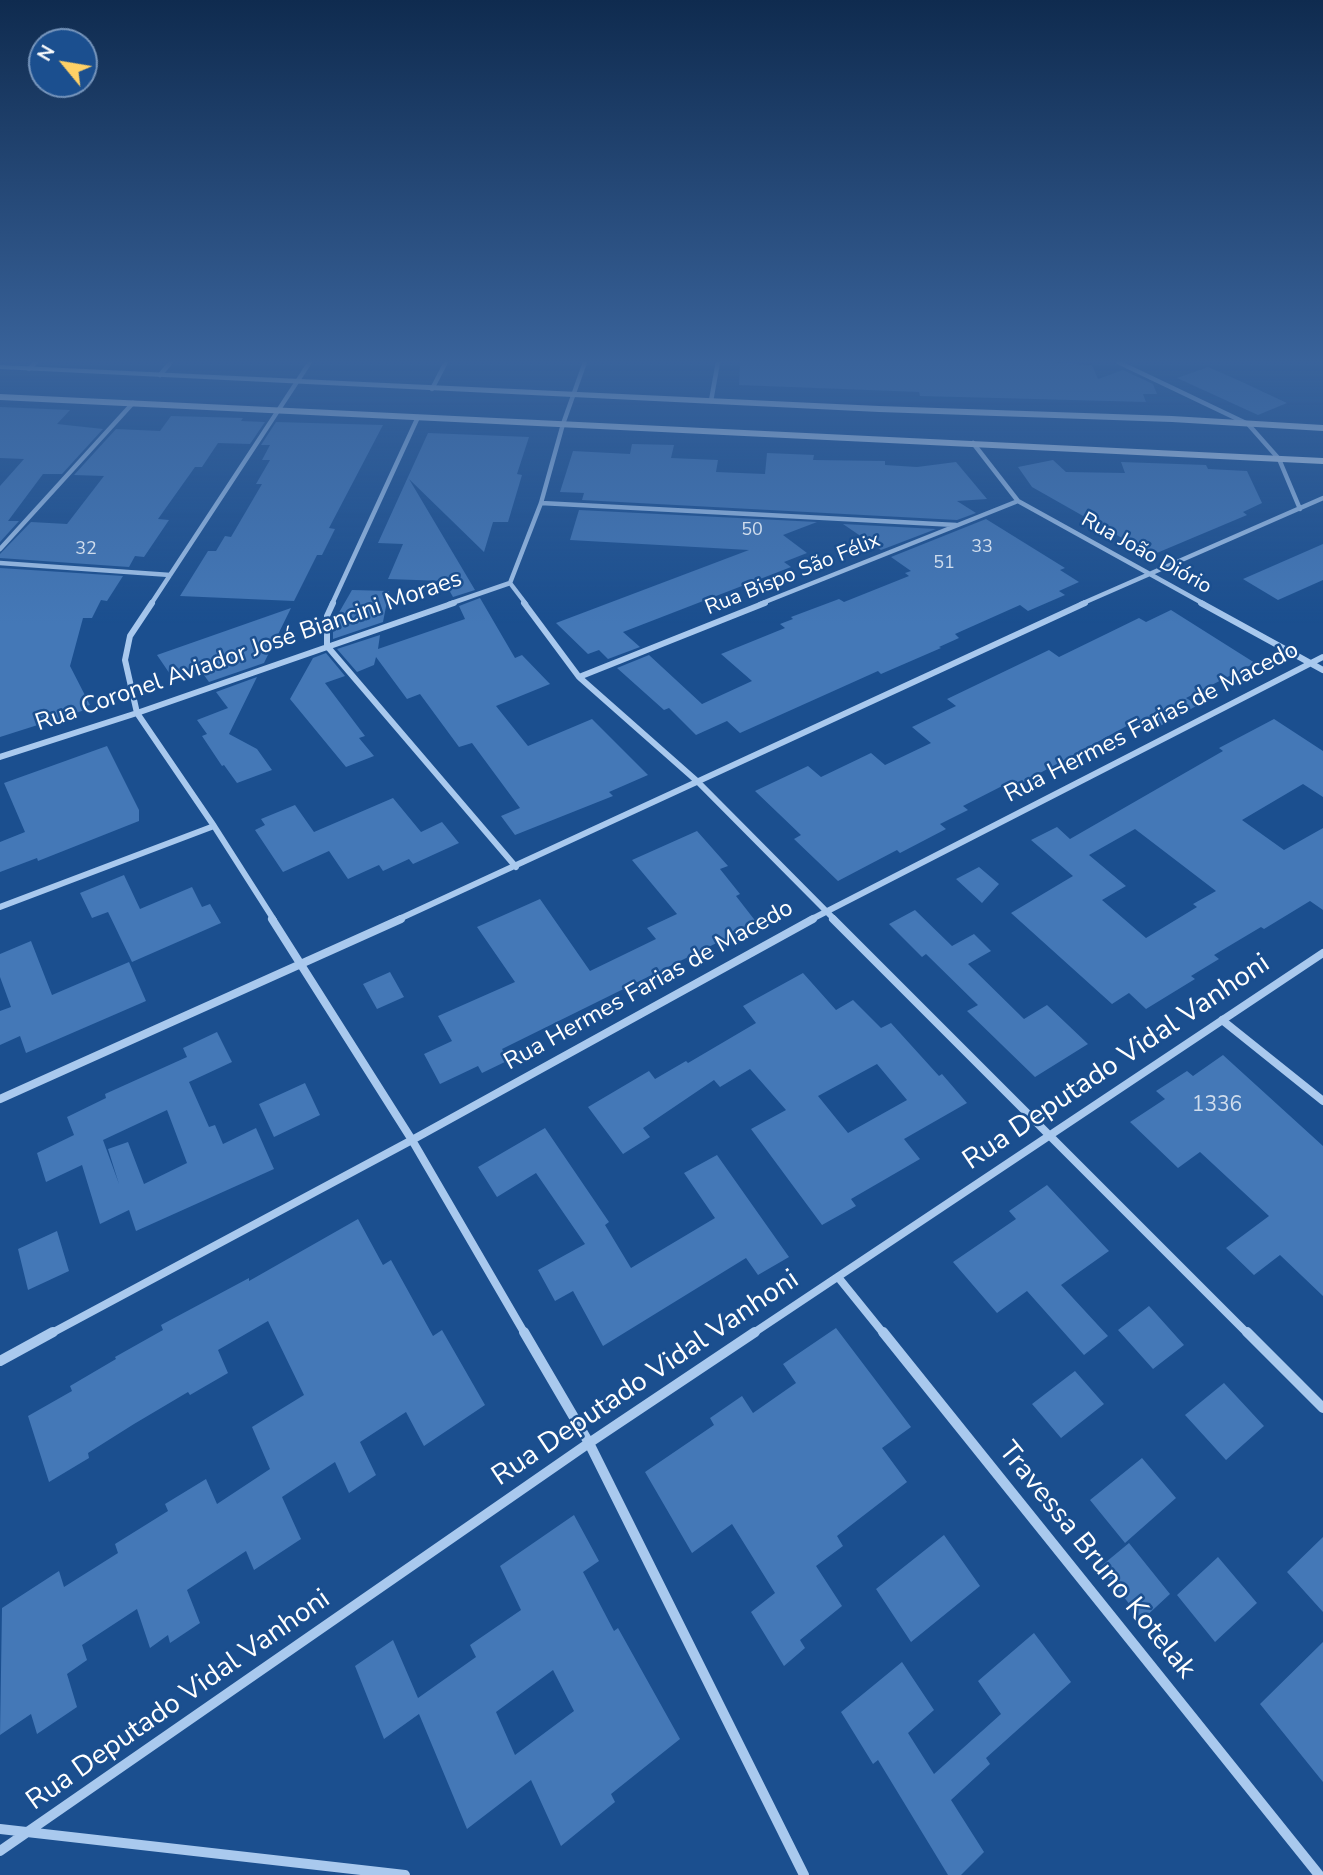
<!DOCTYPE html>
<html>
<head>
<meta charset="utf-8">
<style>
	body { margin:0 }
	#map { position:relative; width:1323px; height:1875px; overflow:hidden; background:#1b4f8f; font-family:"Nunito Sans",sans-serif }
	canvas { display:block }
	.north { position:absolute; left:28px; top:28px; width:70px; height:70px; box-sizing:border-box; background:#1b4f8f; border:2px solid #7695bc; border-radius:50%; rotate:300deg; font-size:19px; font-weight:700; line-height:28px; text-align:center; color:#fff }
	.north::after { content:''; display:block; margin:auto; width:24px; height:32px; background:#ffd166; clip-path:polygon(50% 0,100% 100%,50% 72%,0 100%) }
</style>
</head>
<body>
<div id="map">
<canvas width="1323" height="1875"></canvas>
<div class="north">N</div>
</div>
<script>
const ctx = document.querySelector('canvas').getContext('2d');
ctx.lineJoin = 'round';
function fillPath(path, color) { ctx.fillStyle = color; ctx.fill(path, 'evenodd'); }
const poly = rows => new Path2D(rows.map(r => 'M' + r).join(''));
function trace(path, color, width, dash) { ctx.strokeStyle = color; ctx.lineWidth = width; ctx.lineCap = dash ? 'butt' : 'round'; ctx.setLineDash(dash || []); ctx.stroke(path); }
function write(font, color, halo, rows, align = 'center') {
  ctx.font = font + ' "Nunito Sans",sans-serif'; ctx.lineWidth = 5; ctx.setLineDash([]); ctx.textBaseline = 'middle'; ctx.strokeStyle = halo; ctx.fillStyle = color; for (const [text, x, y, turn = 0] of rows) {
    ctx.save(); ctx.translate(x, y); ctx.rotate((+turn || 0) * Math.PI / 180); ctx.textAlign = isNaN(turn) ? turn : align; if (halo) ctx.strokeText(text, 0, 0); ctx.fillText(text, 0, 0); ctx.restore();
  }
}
const building = poly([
	[740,362,1048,362,1092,365,1098,379,1123,370,1153,384,1157,394,1143,394,1146,402,920,396,919,392,739,385],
	[1208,367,1240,381,1287,403,1258,415,1177,378],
	[0,407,70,410,57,424,103,429,62,474,43,474,8,521,19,521,0,542,0,486,24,459,0,458],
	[171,416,243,418,241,421,265,422,250,444,218,443,202,467,195,467,158,519,169,520,144,557,135,556,129,567,0,558,0,554,31,522,67,524,104,476,74,475,116,429,160,431],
	[276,422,383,425,329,528,335,529,322,555,317,555,294,601,180,596,208,551,216,551,225,536,231,537,262,484,256,484,270,460,262,460,270,445,261,445],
	[428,433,529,437,517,474,522,475,508,522,493,522,484,552,409,479,475,590,453,597,444,581,388,579,403,544,378,543],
	[632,444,674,445,671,458,718,460,716,472,765,474,767,453,814,455,813,460,885,461,885,465,917,467,956,462,987,499,957,501,976,513,957,520,582,500,584,493,560,492,573,451,630,454],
	[1053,460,1066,472,1125,473,1121,462,1206,465,1208,469,1247,471,1262,503,1243,512,1247,515,1152,555,1032,487,1018,467],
	[579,510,817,522,783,535,807,553,784,562,791,567,623,632,640,647,608,659,599,650,588,654,556,623,749,550,570,540],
	[986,519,1065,568,1060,570,1079,582,1059,591,1065,595,1028,611,1020,605,955,634,959,638,939,647,941,648,881,674,878,671,740,733,727,721,696,735,669,708,664,710,617,668,649,655,702,704,752,681,721,654,785,628,780,624,793,619,791,617,839,599,844,602,909,576,905,573,911,571,891,557],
	[843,524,936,529,881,550],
	[1323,544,1323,580,1278,600,1243,579],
	[0,568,123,576,107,601,101,600,92,618,83,618,70,666,90,705,86,706,88,709,0,737],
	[352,590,389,591,383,622,333,639,333,623],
	[480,598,515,658,522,655,550,684,496,706,528,746,592,719,648,775,609,792,613,796,515,835,501,816,520,808,472,743,459,747,420,694,407,699,376,657,374,665,357,672,337,649,380,635,378,649,465,619,459,606],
	[291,608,264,663,209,682,201,671,174,680,157,655],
	[1171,610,1255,663,1186,698,1198,705,1151,731,1136,721,1016,786,1010,782,963,806,968,810,940,824,946,829,900,853,897,850,838,881,794,839,801,835,755,791,808,766,821,777,871,753,885,765,931,743,912,727,956,706,947,699,1049,650,1059,657,1139,618,1146,622],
	[326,653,345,676,325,683,365,736,359,738,374,756,346,767,290,699,313,658],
	[257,677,229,734,257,749,272,770,237,783,224,765,222,766,202,736,207,734,197,720,228,708,216,692],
	[1274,719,1323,751,1323,797,1303,784,1242,820,1284,850,1323,828,1323,910,1310,901,1264,929,1261,927,1214,955,1219,959,1191,976,1195,979,1146,1009,1129,993,1112,1004,1011,913,1073,876,1031,840,1057,827,1070,839,1223,751,1219,748],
	[1135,829,1216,891,1193,904,1197,907,1146,938,1102,900,1126,886,1089,855],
	[107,746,139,810,139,821,38,861,37,858,0,872,0,842,25,832,4,783],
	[393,798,421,832,442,822,459,843,413,864,409,859,383,871,379,865,348,879,329,851,283,872,255,830,265,825,261,819,295,805,314,832],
	[697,831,728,866,720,869,740,894,736,896,757,923,502,1049,509,1060,482,1073,478,1066,440,1084,424,1054,452,1041,438,1016,515,982,477,927,540,899,590,971,656,939,647,928,677,914,632,860],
	[979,867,999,884,982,903,956,879],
	[124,875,140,909,192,887,202,907,210,904,221,923,132,962,108,912,92,918,80,893],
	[915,910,952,946,974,934,991,951,968,964,1024,1019,1047,1005,1088,1044,1035,1077,967,1011,978,1005,926,954,922,957,889,924],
	[31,941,52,995,129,962,146,1001,26,1053,20,1036,0,1045,0,1011,11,1007,0,977,0,954],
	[390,972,404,997,377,1009,363,984],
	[803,973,836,1010,853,1000,881,1028,891,1023,939,1076,942,1074,967,1103,904,1139,920,1159,851,1199,856,1206,822,1225,751,1129,786,1110,750,1069,720,1087,714,1080,643,1128,650,1137,623,1154,588,1107,649,1071,655,1079,686,1061,688,1063,756,1023,743,1006],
	[877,1064,907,1100,848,1133,818,1096],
	[217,1032,232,1062,189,1082,209,1127,215,1125,223,1144,256,1128,274,1169,136,1231,129,1210,100,1224,82,1165,46,1182,37,1153,74,1135,67,1117,106,1098,105,1094,187,1057,183,1048],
	[167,1110,187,1163,144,1184,128,1142,108,1149,119,1184,103,1140],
	[1223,1055,1323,1146,1323,1296,1280,1255,1254,1275,1226,1248,1269,1216,1200,1152,1178,1168,1130,1122,1165,1099,1156,1091,1187,1071,1193,1076],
	[305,1083,320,1115,274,1137,259,1104],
	[545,1128,609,1222,605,1225,631,1268,715,1218,684,1173,717,1155,789,1257,758,1275,746,1258,603,1346,573,1291,555,1301,538,1270,585,1244,536,1173,497,1197,478,1167],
	[1047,1185,1109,1251,1061,1285,1108,1336,1084,1355,1027,1291,997,1313,953,1262,1016,1219,1009,1211],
	[358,1219,383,1265,391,1260,433,1336,442,1330,485,1405,424,1446,406,1412,360,1442,376,1475,349,1493,335,1462,282,1497,301,1539,254,1570,246,1551,187,1590,200,1623,170,1643,168,1635,150,1648,137,1609,82,1645,87,1660,67,1674,77,1707,37,1734,31,1714,0,1735,2,1608,59,1571,64,1587,118,1553,115,1544,168,1511,165,1504,206,1479,217,1504,270,1469,252,1427,304,1395,268,1321,218,1350,228,1373,190,1395,188,1392,134,1424,88,1453,89,1458,49,1482,28,1416,72,1391,70,1386,116,1359,115,1357,163,1330,161,1325,249,1278,249,1281],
	[57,1231,69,1271,28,1290,18,1249],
	[1149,1306,1184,1345,1153,1369,1118,1330],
	[836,1328,911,1427,882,1448,907,1482,837,1536,843,1546,816,1566,842,1606,800,1640,805,1648,784,1666,751,1612,775,1593,732,1524,692,1553,645,1472,714,1425,710,1418,742,1396,753,1413,796,1383,783,1364],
	[1075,1371,1104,1404,1061,1438,1032,1404],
	[1224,1383,1264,1426,1226,1460,1185,1415],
	[1142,1458,1176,1498,1125,1543,1090,1500],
	[574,1515,599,1561,583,1572,614,1631,618,1628,680,1739,611,1794,615,1802,561,1846,531,1780,467,1829,419,1714,384,1739,355,1666,393,1640,418,1698,476,1657,470,1645,521,1610,500,1566],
	[553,1670,574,1711,515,1755,496,1712],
	[944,1535,980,1586,911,1642,876,1589],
	[1323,1537,1323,1612,1287,1572],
	[1129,1543,1170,1594,1142,1620,1100,1567],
	[1218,1557,1257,1603,1215,1642,1177,1595],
	[1034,1633,1071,1682,986,1758,990,1764,951,1800,984,1852,961,1875,948,1875,878,1760,873,1764,841,1712,902,1662,934,1710,908,1733,934,1774,1001,1714,978,1681],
	[1323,1642,1323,1782,1260,1704]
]);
const streetFar3 = poly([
	[1118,362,1248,424,1279,459,1300,509],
	[29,369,36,362],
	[160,375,171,362],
	[432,389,446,362],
	[711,401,718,362],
	[973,443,1018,501,1204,604],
	[541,503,956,525],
	[0,549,133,403],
	[0,563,170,575],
	[151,604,310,362],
	[332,604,418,417],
	[449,604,510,583],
	[526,604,510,583,541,503,563,424,585,362],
	[760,604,1018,501],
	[1081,604,1323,498]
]);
const streetFar2 = poly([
	[152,603,130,636,125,660,137,713,214,826,274,920],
	[333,603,327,616,327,646,516,867],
	[524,603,579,677,698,782,835,920],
	[1201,603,1323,670],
	[579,677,765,603],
	[0,757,137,713,454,603],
	[0,907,214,826],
	[397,920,1085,603],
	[810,920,1323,657]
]);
const streetFar1 = poly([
	[272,919,412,1140,525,1334],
	[833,919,1248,1334],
	[1222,1020,1323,1101],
	[0,1099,401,919],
	[838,1277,884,1334],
	[50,1334,412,1140,813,919],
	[752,1334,1323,953]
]);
const street = poly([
	[524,1332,589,1443,804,1875],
	[883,1332,1319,1875],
	[1247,1332,1323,1408],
	[0,1361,53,1332],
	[0,1829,405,1875],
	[0,1851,589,1443,755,1332]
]);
const secondary = poly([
	[0,365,879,406,1172,416,1323,425,1323,431,1172,422,879,412,0,369,0,365],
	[0,394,1323,458,1323,464,0,400,0,394]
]);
const farNumbernames = [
	["50",752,531],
	["33",982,548],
	["32",86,550],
	["51",944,564]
];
const farStreetnames = [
	["Rua João Diório",1146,554,29],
	["Rua Bispo São Félix",793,575,-22]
];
const numberNames = [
	["1336",1217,1106]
];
const streetNames = [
	["Rua Coronel Aviador José Biancini Moraes",249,652,-19],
	["Rua Hermes Farias de Macedo",1152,723,-27],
	["Rua Hermes Farias de Macedo",649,986,-29]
];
const nearStreetnames = [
	["Rua Deputado Vidal Vanhoni",1117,1063,-34],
	["Rua Deputado Vidal Vanhoni",646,1379,-34],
	["Travessa Bruno Kotelak",1096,1561,51],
	["Rua Deputado Vidal Vanhoni",179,1701,-35]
];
fillPath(building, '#4478b7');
trace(streetFar3, '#a9c9ee', 4.5);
trace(streetFar2, '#a9c9ee', 6);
trace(streetFar1, '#a9c9ee', 8);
trace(street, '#a9c9ee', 10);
fillPath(secondary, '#d6e6fa');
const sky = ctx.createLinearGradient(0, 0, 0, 624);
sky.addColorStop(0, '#0f2b4f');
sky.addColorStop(0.58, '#39639b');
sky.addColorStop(1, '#39639b00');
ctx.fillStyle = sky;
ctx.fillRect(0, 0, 1323, 624);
write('18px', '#d0dded', null, farNumbernames);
write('21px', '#fff', '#1b4f8f', farStreetnames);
write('21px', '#d0dded', null, numberNames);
write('24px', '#fff', '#1b4f8f', streetNames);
write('28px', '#fff', '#1b4f8f', nearStreetnames);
</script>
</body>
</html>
